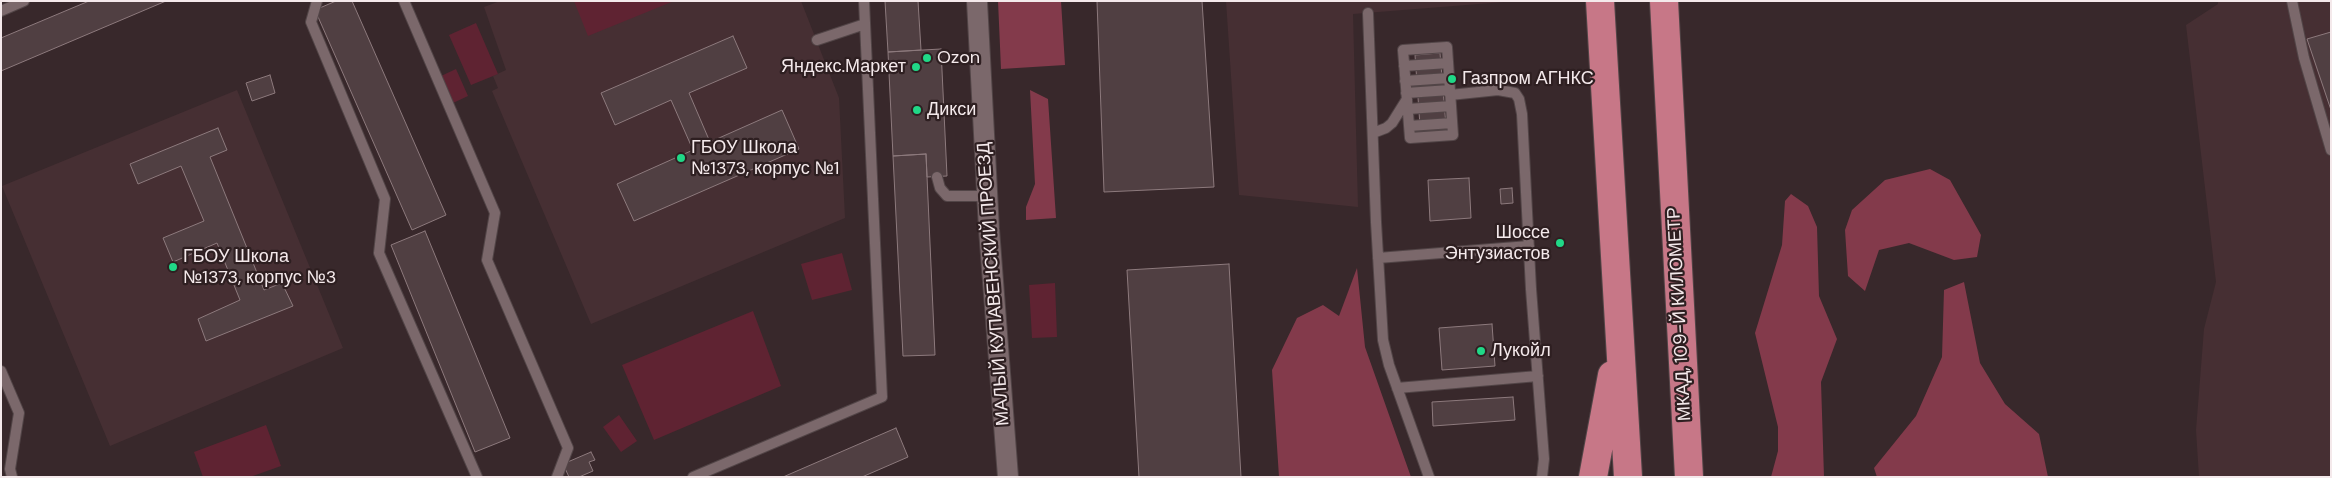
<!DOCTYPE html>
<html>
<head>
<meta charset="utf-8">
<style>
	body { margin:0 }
	#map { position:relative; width:2332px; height:478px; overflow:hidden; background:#38282b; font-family:"DM Sans",sans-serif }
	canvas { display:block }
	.frame { position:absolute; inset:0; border:2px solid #f4e9eb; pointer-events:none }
</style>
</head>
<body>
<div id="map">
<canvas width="2332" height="478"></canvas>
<div class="frame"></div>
</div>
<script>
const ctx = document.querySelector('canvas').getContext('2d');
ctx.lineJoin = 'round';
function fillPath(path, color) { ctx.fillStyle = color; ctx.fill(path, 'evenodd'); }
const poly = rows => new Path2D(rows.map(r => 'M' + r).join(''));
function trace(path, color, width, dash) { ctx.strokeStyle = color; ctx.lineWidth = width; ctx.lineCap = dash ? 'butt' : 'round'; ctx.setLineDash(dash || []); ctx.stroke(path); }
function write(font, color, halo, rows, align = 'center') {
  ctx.font = font + ' "DM Sans",sans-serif'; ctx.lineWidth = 4.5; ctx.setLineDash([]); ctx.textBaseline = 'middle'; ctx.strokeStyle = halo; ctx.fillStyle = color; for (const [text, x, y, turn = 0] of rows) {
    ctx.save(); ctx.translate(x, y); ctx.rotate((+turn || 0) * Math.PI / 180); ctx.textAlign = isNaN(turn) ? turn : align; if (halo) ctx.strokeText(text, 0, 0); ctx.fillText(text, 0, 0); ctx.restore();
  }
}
const built = poly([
	[500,1,801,1,839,98,845,218,591,324,492,91,498,88,493,76,506,70,484,7],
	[1226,1,1504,1,1504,2,1353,14,1358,207,1239,195],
	[2218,1,2331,1,2331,477,2199,477,2196,430,2204,329,2216,282,2186,25,2218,4],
	[237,90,343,348,110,446,2,186]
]);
const green = poly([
	[574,1,674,1,588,36],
	[476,23,498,74,471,85,449,35],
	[456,69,468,96,453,103,441,76],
	[842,253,852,290,812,300,801,264],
	[1055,283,1057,337,1032,338,1029,285],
	[753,311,781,386,654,440,622,365],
	[619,415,637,441,621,452,603,427],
	[266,425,281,466,250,477,203,477,194,452]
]);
const forest = poly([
	[998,1,1061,1,1065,65,1001,69],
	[1030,90,1048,99,1056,218,1026,220,1026,207,1035,184],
	[1930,169,1950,180,1981,235,1977,257,1954,260,1909,243,1879,250,1865,291,1848,276,1845,230,1852,210,1885,180],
	[1791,194,1808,206,1817,227,1819,296,1837,339,1821,382,1824,477,1771,477,1778,451,1778,427,1755,333,1782,245,1785,201],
	[1357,268,1365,347,1411,477,1279,477,1272,370,1297,318,1323,305,1339,316],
	[1964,282,1980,363,2005,404,2039,434,2048,477,1877,477,1874,468,1916,416,1942,357,1944,290]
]);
const building = poly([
	[89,1,166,1,1,71,1,38,89,1],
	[336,1,352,1,446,215,412,230,315,10,336,1],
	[885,1,918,1,921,50,888,52,885,1],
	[1097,1,1202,1,1214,187,1104,192,1097,1],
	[2331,32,2331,110,2307,39,2331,32],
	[733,36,747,68,689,93,710,142,782,110,799,149,634,221,617,184,693,150,671,100,615,125,601,93,733,36],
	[941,49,947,176,927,177,926,154,893,156,888,52,941,49],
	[1440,53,1447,138,1421,140,1415,55,1440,53],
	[270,75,275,93,252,101,246,83,270,75],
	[218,128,227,150,210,157,264,290,282,283,293,306,206,341,198,319,240,300,217,243,173,262,163,238,204,221,181,166,138,184,130,164,218,128],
	[926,154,935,355,903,356,893,156,926,154],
	[1469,178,1471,218,1430,221,1428,180,1469,178],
	[1512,188,1513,203,1501,204,1500,189,1512,188],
	[425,231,510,438,475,452,391,245,425,231],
	[1229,264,1241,477,1139,477,1127,270,1229,264],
	[1492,324,1495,366,1442,370,1439,328,1492,324],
	[1513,397,1515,420,1433,426,1432,402,1513,397],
	[896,428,908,457,862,477,783,477,896,428],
	[591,452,595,460,589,462,593,471,579,477,569,477,563,464,591,452]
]);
const lane = poly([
	[317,1,311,22,385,199,379,253,477,477],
	[404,1,495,213,487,260,568,448,557,477],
	[2292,1,2304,58,2331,150],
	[1,11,24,1],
	[1368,13,1376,222,1383,340,1389,365,1429,477],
	[817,40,865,24],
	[1447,47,1453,135,1410,138,1403,50,1447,47],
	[1404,66,1448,63],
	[1405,81,1449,78],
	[1406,93,1450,90],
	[1450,95,1498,90,1515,93,1519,99,1522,114,1531,289,1544,459,1542,477],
	[1408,109,1451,106],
	[1409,126,1452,123],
	[1373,133,1386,128,1392,123,1407,99],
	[937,177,940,188,947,196,987,196],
	[1378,258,1529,246],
	[1,371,19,413,10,469,12,477],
	[1397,388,1538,376],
	[693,477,882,397,864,1]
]);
const street = poly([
	[977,1,989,229,1008,477]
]);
const highway = poly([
	[1600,1,1628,477],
	[1664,1,1689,477],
	[1593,477,1612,375]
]);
const markers = [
	[927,58,5,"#20d887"],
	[916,67,5,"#20d887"],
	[1452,79,5,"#20d887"],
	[917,110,5,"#20d887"],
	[681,158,5,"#20d887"],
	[1560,243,5,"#20d887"],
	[173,267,5,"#20d887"],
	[1481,351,5,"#20d887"]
];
const poiNames = [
	["Ozon",937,58],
	["Яндекс.Маркет",906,67,"right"],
	["Газпром АГНКС",1462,79],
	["Дикси",927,110],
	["ГБОУ Школа",691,148],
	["№1373, корпус №1",691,169],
	["Шоссе",1550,233,"right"],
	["Энтузиастов",1550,254,"right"],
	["ГБОУ Школа",183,257],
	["№1373, корпус №3",183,278],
	["Лукойл",1491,351]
];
const streetNames = [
	["МАЛЫЙ КУПАВЕНСКИЙ ПРОЕЗД",994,284,-94],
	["МКАД, 109-Й КИЛОМЕТР",1680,314,-93]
];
fillPath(built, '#462f33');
fillPath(green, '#5f2332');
fillPath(forest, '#833a4b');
fillPath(building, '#503f42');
trace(building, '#8d7a7d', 1);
trace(lane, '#524547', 12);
trace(street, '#524547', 22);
trace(highway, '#524547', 30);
trace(lane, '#7b686b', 10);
trace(street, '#7b686b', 20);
trace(highway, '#c77787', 28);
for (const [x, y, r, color] of markers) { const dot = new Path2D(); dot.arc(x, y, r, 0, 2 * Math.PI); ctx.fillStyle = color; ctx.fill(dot); trace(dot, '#2e1f21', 2); }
write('18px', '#f4e9eb', '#2e1f21', poiNames, 'left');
write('18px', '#f4e9eb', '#2e1f21', streetNames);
</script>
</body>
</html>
